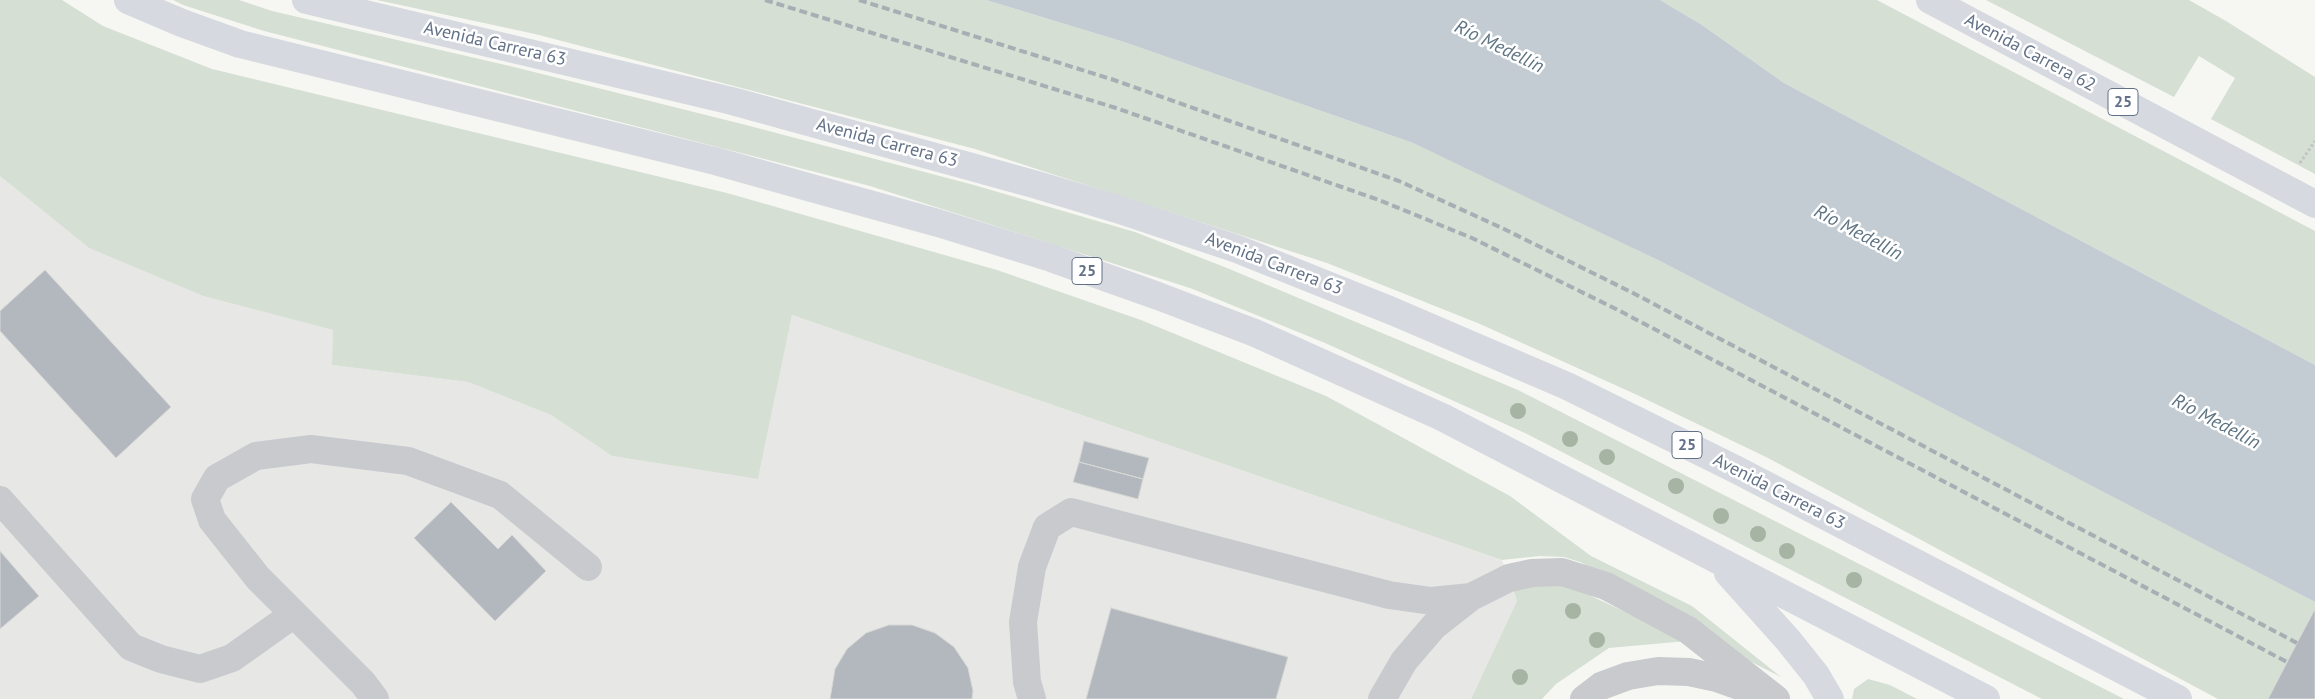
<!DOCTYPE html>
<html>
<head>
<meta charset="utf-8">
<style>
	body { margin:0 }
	canvas { display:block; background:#f6f7f2 }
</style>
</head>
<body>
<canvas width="2315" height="699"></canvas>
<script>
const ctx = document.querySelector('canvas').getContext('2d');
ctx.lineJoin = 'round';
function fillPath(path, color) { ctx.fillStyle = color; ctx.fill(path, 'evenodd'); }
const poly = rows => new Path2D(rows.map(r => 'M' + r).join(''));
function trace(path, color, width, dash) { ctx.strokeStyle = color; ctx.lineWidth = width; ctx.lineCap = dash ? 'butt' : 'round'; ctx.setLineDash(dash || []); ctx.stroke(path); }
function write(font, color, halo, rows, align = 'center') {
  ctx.font = font + ' "PT Sans",sans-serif'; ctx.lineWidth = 5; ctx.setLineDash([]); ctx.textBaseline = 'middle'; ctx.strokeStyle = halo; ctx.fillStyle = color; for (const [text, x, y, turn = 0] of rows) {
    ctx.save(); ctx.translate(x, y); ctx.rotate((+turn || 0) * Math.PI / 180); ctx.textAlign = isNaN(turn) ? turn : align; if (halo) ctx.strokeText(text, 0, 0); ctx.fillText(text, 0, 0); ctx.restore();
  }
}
const built = poly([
	[0,176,89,248,203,296,333,330,332,365,468,382,551,415,612,456,758,479,792,315,1502,560,1517,601,1471,699,0,699]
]);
const green = poly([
	[0,0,62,0,103,26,212,69,727,193,997,270,1141,320,1326,396,1510,496,1591,556,1692,606,1781,677,1718,645,1685,618,1580,562,1564,557,1539,556,1502,560,792,315,758,479,612,456,551,415,468,382,332,365,333,330,203,296,89,248,0,176],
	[173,0,239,0,272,11,514,67,746,125,974,185,1135,232,1227,268,1518,390,2124,699,2042,699,1525,433,1325,343,1190,288,870,186,264,31,183,5],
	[377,0,986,0,1124,42,1413,143,1547,206,1660,261,2137,509,2315,602,2315,609,2268,699,2218,699,1768,458,1635,394,1480,324,1327,263,975,149,535,34],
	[1660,0,1877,0,2315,231,2315,365,1784,83,1702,25],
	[1986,0,2189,0,2226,21,2315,77,2315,174,2211,119,2235,78,2199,56,2174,97],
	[1535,582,1572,587,1687,641,1609,648,1556,684,1542,699,1471,699,1517,601,1513,589],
	[1868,679,1890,685,1917,699,1852,699,1854,689]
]);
const water = poly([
	[986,0,1660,0,1702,25,1784,83,2315,365,2315,602,1660,261,1413,143,1124,42]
]);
const building = poly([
	[45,270,171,407,116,458,0,331,0,311,45,270],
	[1084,441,1149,458,1143,479,1079,462,1084,441],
	[1079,462,1143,479,1138,499,1073,482,1079,462],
	[451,502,498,549,512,535,546,571,495,621,414,538,451,502],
	[0,551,39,596,0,629,0,551],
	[1111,608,1288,657,1276,699,1086,699,1111,608],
	[2315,609,2315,699,2268,699,2297,643,2315,609],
	[889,625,912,625,935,633,954,647,968,668,973,691,972,699,830,699,835,669,847,649,866,633,889,625]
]);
const path = poly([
	[2300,163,2315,141]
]);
const minor = poly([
	[0,500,131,647,161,659,200,669,232,658,294,614],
	[375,699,363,683,258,578,212,520,205,499,217,478,256,456,311,449,408,461,500,495,588,567],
	[1032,699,1027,682,1023,622,1032,567,1047,527,1071,512,1389,595,1431,601,1471,597],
	[1382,699,1404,661,1434,626,1471,597,1509,578,1532,573,1562,572,1606,586,1688,630,1776,699],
	[1584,699,1601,686,1628,676,1658,671,1689,672,1717,678,1753,691]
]);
const highway = poly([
	[128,0,182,23,240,44,715,161,815,189,938,223,1051,258,1158,296,1255,333,1442,417,1986,699],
	[306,0,732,101,1037,185,1117,209,1237,249,1392,311,1567,386,1735,469,2178,699],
	[1930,0,2315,204],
	[1728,573,1788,640,1816,675,1830,699]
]);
const rail = poly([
	[765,0,1116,108,1379,200,1472,238,1618,310,2287,662],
	[859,0,1114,80,1399,181,1502,228,1633,293,2297,643]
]);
const trees = [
	[1518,411],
	[1570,439],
	[1607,457],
	[1676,486],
	[1721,516],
	[1758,534],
	[1787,551],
	[1854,580],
	[1573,611],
	[1597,640],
	[1520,677]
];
const shields = [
	[2123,102,30],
	[1087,271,30],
	[1687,445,30]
];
const shieldNames = [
	["25",2123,102],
	["25",1087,271],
	["25",1687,445]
];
const streetNames = [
	["Avenida Carrera 63",495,44,13],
	["Avenida Carrera 62",2030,53,28],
	["Avenida Carrera 63",887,143,15],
	["Avenida Carrera 63",1274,264,21],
	["Avenida Carrera 63",1779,492,27]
];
const waterNames = [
	["Río Medellín",1499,47,26],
	["Río Medellín",1858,233,28],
	["Río Medellín",2216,422,28]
];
fillPath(built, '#e7e7e6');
fillPath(green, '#d6dfd3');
fillPath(water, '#c3ccd3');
fillPath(building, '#b3b8bf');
trace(building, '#d7d8d5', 1);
trace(path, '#c0c2c4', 3, [2.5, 2.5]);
trace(minor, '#c8cace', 28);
trace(highway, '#d6d9df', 28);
trace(rail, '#a9adb4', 4, [8, 4]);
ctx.fillStyle = '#a5b4a3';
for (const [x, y] of trees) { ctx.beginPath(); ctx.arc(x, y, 8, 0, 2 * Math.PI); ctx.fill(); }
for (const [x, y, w] of shields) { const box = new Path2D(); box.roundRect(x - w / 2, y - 13.5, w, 27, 4); ctx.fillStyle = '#fff'; ctx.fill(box); trace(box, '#627187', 1); }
write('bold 16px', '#627187', null, shieldNames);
write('18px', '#627187', '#fff', streetNames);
write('italic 19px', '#5e7483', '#fff', waterNames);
</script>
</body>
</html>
